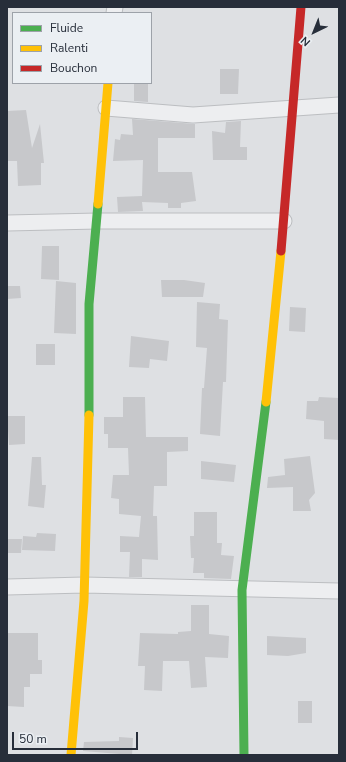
<!DOCTYPE html>
<html>
<head>
<meta charset="utf-8">
<style>
	body { margin:0 }
	#map { position:relative; width:346px; height:762px; overflow:hidden; background:#dee0e3; font-family:"Nunito Sans",sans-serif }
	canvas { display:block }
	.frame { position:absolute; inset:0; border:8px solid #272e3a; pointer-events:none }
	.legend { position:absolute; left:12px; top:12px; width:140px; height:72px; box-sizing:border-box; background:#ebeff3; border:1px solid #9da2a9; margin:0; padding:5px 7px; list-style:none; font-size:12px; color:#272e3a }
	.legend li { display:flex; align-items:center; gap:8px; height:20px }
	.legend b { width:20px; border:1px solid #9da2a9 }
	.north { position:absolute; left:294px; top:12px; width:40px; height:40px; -webkit-text-stroke:3px #ebeff3; paint-order:stroke; rotate:223deg; font-size:11px; font-weight:700; line-height:16px; text-align:center; color:#272e3a }
	.north::after { content:''; display:block; margin:auto; width:14px; height:18px; background:#272e3a; clip-path:polygon(50% 0,100% 100%,50% 72%,0 100%) }
	.scale { position:absolute; left:12px; top:732px; width:126px; height:18px; box-sizing:border-box; border:2px solid #272e3a; border-top:0; padding-left:5px; font-size:12px; line-height:14px; white-space:nowrap; color:#272e3a; -webkit-text-stroke:3px #ebeff3; paint-order:stroke }
</style>
</head>
<body>
<div id="map">
<canvas width="346" height="762"></canvas>
<div class="frame"></div>
<ul class="legend">
<li><b style="height:5px;background:#4caf50"></b>Fluide</li>
<li><b style="height:5px;background:#ffc107"></b>Ralenti</li>
<li><b style="height:5px;background:#c62828"></b>Bouchon</li>
</ul>
<div class="north">N</div>
<div class="scale">50 m</div>
</div>
<script>
const ctx = document.querySelector('canvas').getContext('2d');
ctx.lineJoin = 'round';
function fillPath(path, color) { ctx.fillStyle = color; ctx.fill(path, 'evenodd'); }
const poly = rows => new Path2D(rows.map(r => 'M' + r).join(''));
function trace(path, color, width, dash) { ctx.strokeStyle = color; ctx.lineWidth = width; ctx.lineCap = dash ? 'butt' : 'round'; ctx.setLineDash(dash || []); ctx.stroke(path); }
const building = poly([
	[220,69,239,69,238,94,220,94],
	[134,83,148,83,148,102,134,101],
	[26,110,32,148,40,124,44,163,41,163,41,185,18,186,17,161,7,161,7,111],
	[132,119,195,124,195,138,158,138,158,172,192,172,196,201,181,203,181,208,168,208,168,203,142,202,143,211,118,212,117,197,142,196,143,160,113,161,115,139,120,140,121,134,133,135],
	[241,121,240,147,247,147,247,160,213,160,212,131,225,133,226,122],
	[42,246,59,246,59,280,41,279],
	[161,280,184,280,205,283,203,297,162,297],
	[56,281,76,283,76,334,54,333],
	[7,286,20,286,21,298,7,299],
	[197,302,220,304,219,319,228,320,226,382,223,382,220,436,200,434,202,388,204,388,207,348,196,347],
	[290,307,306,308,305,332,289,331],
	[131,336,169,341,167,361,150,359,149,368,129,367],
	[36,344,55,344,55,365,36,365],
	[123,397,145,397,146,437,188,437,188,451,167,452,167,486,154,486,153,516,157,516,158,560,142,559,142,577,129,577,130,552,120,552,120,536,139,537,141,516,119,514,119,499,111,498,113,475,129,475,128,448,108,448,108,434,104,434,104,417,123,417],
	[319,397,339,398,339,440,324,439,324,421,306,419,307,401,318,401],
	[7,416,25,416,25,444,9,445],
	[310,456,315,493,309,500,311,511,293,511,293,487,267,488,268,477,285,475,284,459],
	[32,457,41,457,42,485,46,485,44,508,28,506],
	[201,461,236,465,234,482,201,479],
	[194,512,217,512,217,543,222,543,221,555,234,556,231,579,204,578,204,573,193,573,194,558,191,558,190,536,194,536],
	[37,533,56,534,55,551,22,550,23,536,36,537],
	[7,539,22,539,21,553,7,553],
	[191,605,209,605,209,634,229,636,228,658,205,657,207,687,191,688,189,661,163,661,162,691,144,690,145,666,138,666,140,633,178,634,178,632,191,631],
	[7,633,38,633,38,660,42,660,42,674,30,674,30,687,24,687,24,707,7,706],
	[267,636,306,638,306,653,288,656,267,655],
	[298,701,312,701,312,723,298,723],
	[119,737,133,738,132,755,83,751,84,742,119,741]
]);
const street = poly([
	[114,13,115,7],
	[106,108,193,115,339,105],
	[7,223,98,221,284,221],
	[7,587,84,585,339,591]
]);
const fast = poly([
	[89,415,89,304,98,204],
	[244,755,242,590,266,402]
]);
const slow = poly([
	[98,204,108,83],
	[266,402,281,251],
	[71,755,84,601,89,415]
]);
const jam = poly([
	[281,251,301,7]
]);
fillPath(building, '#c7c8cb');
trace(street, '#bcbec1', 17);
trace(street, '#edeef0', 15);
trace(fast, '#4caf50', 9);
trace(slow, '#ffc107', 9);
trace(jam, '#c62828', 9);
</script>
</body>
</html>
